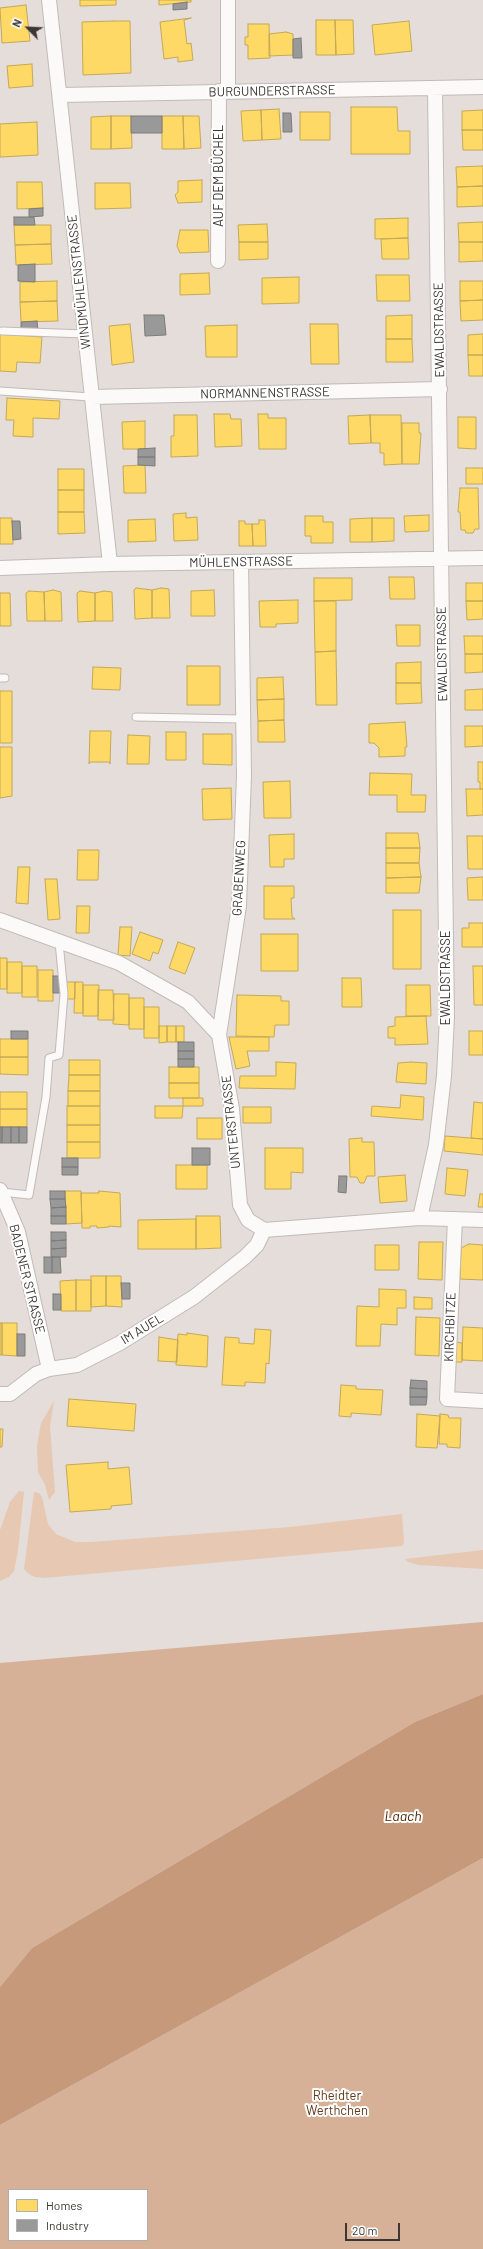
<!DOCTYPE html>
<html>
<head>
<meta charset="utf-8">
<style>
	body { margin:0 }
	#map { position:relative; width:483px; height:2249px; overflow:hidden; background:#e4ddd9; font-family:Barlow,sans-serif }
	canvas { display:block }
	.legend { position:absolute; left:8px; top:2189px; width:140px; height:52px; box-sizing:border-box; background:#fff; border:1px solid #b1afae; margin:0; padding:5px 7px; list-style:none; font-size:12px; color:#3c3734 }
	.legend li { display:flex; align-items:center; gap:8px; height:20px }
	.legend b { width:20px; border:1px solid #b1afae }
	.north { position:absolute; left:8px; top:8px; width:40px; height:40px; -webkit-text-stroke:3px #fff; paint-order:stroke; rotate:294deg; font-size:11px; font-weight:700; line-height:16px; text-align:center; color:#3c3734 }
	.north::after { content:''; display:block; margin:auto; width:14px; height:18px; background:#3c3734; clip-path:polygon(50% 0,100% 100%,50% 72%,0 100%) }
	.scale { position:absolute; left:345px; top:2223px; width:55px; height:18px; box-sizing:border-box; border:2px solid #3c3734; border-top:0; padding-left:5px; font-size:12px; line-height:14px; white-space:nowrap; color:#3c3734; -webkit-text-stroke:3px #fff; paint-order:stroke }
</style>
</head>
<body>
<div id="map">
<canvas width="483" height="2249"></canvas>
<ul class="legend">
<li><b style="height:11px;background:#ffd966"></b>Homes</li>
<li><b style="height:11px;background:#999"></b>Industry</li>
</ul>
<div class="north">N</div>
<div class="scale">20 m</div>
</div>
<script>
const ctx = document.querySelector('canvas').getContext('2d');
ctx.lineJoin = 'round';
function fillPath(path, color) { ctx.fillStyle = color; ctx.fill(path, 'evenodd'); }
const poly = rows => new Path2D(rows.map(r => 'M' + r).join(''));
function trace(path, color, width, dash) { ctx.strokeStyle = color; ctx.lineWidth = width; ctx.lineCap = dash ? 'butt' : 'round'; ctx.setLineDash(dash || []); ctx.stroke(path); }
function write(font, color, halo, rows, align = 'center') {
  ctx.font = font + ' Barlow,sans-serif'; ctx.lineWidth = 4; ctx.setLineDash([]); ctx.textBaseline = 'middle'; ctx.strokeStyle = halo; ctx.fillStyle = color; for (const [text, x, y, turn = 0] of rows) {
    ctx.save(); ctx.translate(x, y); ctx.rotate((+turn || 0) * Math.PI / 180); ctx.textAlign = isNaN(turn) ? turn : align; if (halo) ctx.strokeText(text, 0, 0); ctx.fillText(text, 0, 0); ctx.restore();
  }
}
const green = poly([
	[54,1401,50,1426,55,1492,49,1500,45,1485,38,1472,37,1446,41,1423],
	[19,1491,24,1492,18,1550,14,1571,9,1577,0,1581,0,1530,10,1502],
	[34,1492,39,1493,42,1497,48,1524,56,1534,75,1542,91,1542,290,1527,402,1514,404,1543,402,1546,44,1578,35,1577,29,1574,24,1569],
	[483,1550,483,1569,419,1565,408,1562,405,1559]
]);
const forest = poly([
	[483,1622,483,1694,415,1722,32,1948,0,1987,0,1663],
	[483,1858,483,2249,0,2249,0,2125],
	[9,2190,147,2190,147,2240,9,2240]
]);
const water = poly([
	[483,1694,483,1858,0,2125,0,1987,32,1948,415,1722]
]);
const homes = poly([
	[80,0,116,0,116,5,80,6,80,0],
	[159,0,191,0,191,2,159,5,159,0],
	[26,5,30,41,2,43,0,8,26,5],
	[191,18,184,20,187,44,191,43,193,60,178,62,178,57,164,59,160,22,191,18],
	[316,20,335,20,336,55,316,55,316,20],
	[335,20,353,20,354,54,336,55,335,20],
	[114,21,130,21,131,73,83,75,82,22,114,21],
	[409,21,412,51,375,55,372,25,409,21],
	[248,24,269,24,270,58,248,59,248,45,245,45,245,37,248,37,248,24],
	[286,32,293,34,293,55,269,56,269,34,286,32],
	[32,64,33,86,9,88,7,66,32,64],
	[351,107,397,107,398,131,410,131,410,154,351,154,351,107],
	[279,109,281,139,262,140,261,110,279,109],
	[261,110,262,140,243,141,241,111,261,110],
	[483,110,483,130,462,130,462,111,483,110],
	[300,112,330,112,330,140,300,140,300,112],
	[111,116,111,149,91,149,91,117,111,116],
	[111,116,131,116,132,148,111,149,111,116],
	[162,116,183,116,184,149,162,149,162,116],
	[183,116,199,116,201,148,184,149,183,116],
	[37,122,38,155,0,157,0,124,37,122],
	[462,130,483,130,483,150,463,150,462,130],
	[483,166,483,186,457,187,456,167,483,166],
	[202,180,202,202,178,203,175,195,178,192,178,181,202,180],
	[17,182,42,182,43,208,17,209,17,182],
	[95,183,130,183,131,208,95,209,95,183],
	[483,186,483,206,457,207,457,187,483,186],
	[408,218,408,238,375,239,375,219,408,218],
	[483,222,483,242,459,242,458,223,483,222],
	[267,224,268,242,239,242,238,225,267,224],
	[14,225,51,225,51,244,15,245,14,225],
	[180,230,208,230,209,252,180,253,177,246,180,230],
	[408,238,409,259,382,259,381,239,408,238],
	[239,242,268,242,268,259,239,260,239,242],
	[459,242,483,242,483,261,459,262,459,242],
	[51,244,52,264,16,265,15,245,51,244],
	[209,273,210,294,180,295,180,274,209,273],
	[376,275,409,275,410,301,377,301,376,275],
	[299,277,299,303,262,304,262,278,299,277],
	[57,281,57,301,20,302,20,282,57,281],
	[460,281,483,281,483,300,460,301,460,281],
	[483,300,483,320,461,321,460,301,483,300],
	[57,301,58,321,21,322,20,302,57,301],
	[412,315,412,339,386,339,386,316,412,315],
	[130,324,134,362,112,365,109,326,130,324],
	[310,324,338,324,339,364,311,364,310,324],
	[237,325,237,357,206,357,205,326,237,325],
	[0,334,42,337,40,363,17,362,16,372,0,371,0,334],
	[483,334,483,355,468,355,468,335,483,334],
	[386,339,412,339,413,362,386,362,386,339],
	[468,355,483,355,483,376,469,376,468,355],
	[7,398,60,401,59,419,33,418,33,437,13,436,14,420,6,420,7,398],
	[214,414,230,414,231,419,241,419,242,446,215,447,214,414],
	[258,414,268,414,268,418,286,418,286,449,259,449,258,414],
	[174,415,197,415,198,456,171,457,171,436,174,436,174,415],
	[370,415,371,443,349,444,348,416,370,415],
	[370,415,401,415,402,464,384,465,384,453,380,453,380,443,371,443,370,415],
	[458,417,476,417,476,449,458,448,458,417],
	[145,421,145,449,123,449,122,422,145,421],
	[402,423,419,423,419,433,421,433,419,464,402,464,402,423],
	[145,465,146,493,124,493,123,466,145,465],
	[466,468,483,468,483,484,466,484,466,468],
	[58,469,84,469,84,490,58,490,58,469],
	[460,488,478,488,479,529,475,529,473,533,466,533,465,530,461,530,460,512,458,512,460,488],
	[58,490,84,490,84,512,58,512,58,490],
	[58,512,84,512,85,533,58,534,58,512],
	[186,513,186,518,197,517,198,540,174,541,173,514,186,513],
	[429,515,429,531,405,532,404,516,429,515],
	[305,516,323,516,323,522,333,522,333,543,311,543,311,536,305,536,305,516],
	[0,518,12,518,13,544,0,544,0,518],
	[372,518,394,518,394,541,372,542,372,518],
	[372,518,372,542,350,542,350,519,372,518],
	[155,519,156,541,128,542,128,520,155,519],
	[259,520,265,520,266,546,253,546,252,524,259,524,259,520],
	[239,521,245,521,245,524,252,524,253,546,239,546,239,521],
	[389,577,414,577,415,599,390,599,389,577],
	[314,578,352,578,352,600,314,601,314,578],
	[466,583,483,583,483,601,466,601,466,583],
	[136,588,152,590,152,618,135,619,134,590,136,588],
	[161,588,169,589,170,618,152,618,152,590,161,588],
	[53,590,61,592,62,621,45,621,44,592,53,590],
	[214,590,215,616,191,616,191,591,214,590],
	[29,591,44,592,45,621,27,621,26,593,29,591],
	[80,591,95,593,95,621,78,622,77,593,80,591],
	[104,591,112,592,113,621,95,621,95,593,104,591],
	[0,593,10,593,11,626,0,626,0,593],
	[298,600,298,623,276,624,276,627,260,627,259,601,298,600],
	[314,601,336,601,336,651,315,652,314,601],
	[466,601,483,601,483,619,467,620,466,601],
	[396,625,420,625,420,646,397,646,396,625],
	[464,636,483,636,483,654,465,654,464,636],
	[336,651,337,705,316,705,315,652,336,651],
	[465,654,483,654,483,672,465,673,465,654],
	[421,662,421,683,396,683,396,663,421,662],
	[187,666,220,666,220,705,187,705,187,666],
	[93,667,121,668,120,690,92,689,93,667],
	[283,677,284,699,257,700,257,678,283,677],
	[396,683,421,683,422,703,396,704,396,683],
	[483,689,483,710,465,710,465,690,483,689],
	[0,691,12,691,12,743,0,743,0,691],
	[284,699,284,720,258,721,257,700,284,699],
	[284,720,285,742,258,742,258,721,284,720],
	[405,722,407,747,405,747,405,756,379,757,379,748,374,743,369,743,369,724,405,722],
	[465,726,483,726,483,746,465,747,465,726],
	[90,731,111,731,110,764,110,762,90,762,89,764,90,731],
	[166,732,186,732,186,760,166,760,166,732],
	[203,734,232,734,232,765,203,764,203,734],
	[128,735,150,736,149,764,127,764,128,735],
	[0,747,12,747,12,796,0,798,0,747],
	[478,762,483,762,483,789,480,789,480,782,478,782,478,762],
	[370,773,412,774,411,795,426,795,425,812,397,812,397,795,369,795,370,773],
	[290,781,291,818,264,818,263,782,290,781],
	[231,788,232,819,203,820,202,789,231,788],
	[466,789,483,789,483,815,467,816,466,789],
	[386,833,418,833,420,848,386,848,386,833],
	[294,834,294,859,284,859,284,867,270,867,269,835,294,834],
	[467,836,483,836,483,869,468,869,467,836],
	[386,848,420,848,419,863,386,863,386,848],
	[78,850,99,850,98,880,77,880,78,850],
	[386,863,419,863,421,877,386,878,386,863],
	[18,867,30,867,28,904,16,903,18,867],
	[421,877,419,893,386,893,386,878,421,877],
	[483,877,483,900,468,900,467,878,483,877],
	[45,879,57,879,60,919,48,920,45,879],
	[264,886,294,886,294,898,291,898,292,917,295,919,264,919,264,886],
	[77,906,90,906,89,933,76,933,77,906],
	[393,910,421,910,421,969,393,969,393,910],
	[469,923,483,923,483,947,462,947,462,928,469,928,469,923],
	[120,927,132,927,130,956,118,955,120,927],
	[140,932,163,940,158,954,153,952,150,961,132,954,140,932],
	[261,934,298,934,298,971,261,971,261,934],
	[178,942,195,948,185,974,169,968,178,942],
	[0,958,7,958,7,989,0,989,0,958],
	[7,962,22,962,22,993,7,993,7,962],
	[22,966,37,966,37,997,22,997,22,966],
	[473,966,483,966,483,1005,474,1005,473,966],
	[38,970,53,970,53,1001,38,1001,38,970],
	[342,978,361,978,362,1007,342,1007,342,978],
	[66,982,75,982,75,999,66,999,66,982],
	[75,982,83,982,83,1013,74,1013,75,982],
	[83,985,99,985,98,1016,83,1016,83,985],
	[406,985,430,985,431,1016,406,1016,406,985],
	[98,990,113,990,114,1020,98,1020,98,990],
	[114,994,129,994,129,1025,113,1024,114,994],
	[237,995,281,996,281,1001,289,1001,289,1025,275,1025,274,1037,236,1036,237,995],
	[129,998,144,998,144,1029,129,1029,129,998],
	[144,1007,159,1007,159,1038,144,1038,144,1007],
	[426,1016,428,1044,395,1045,395,1038,388,1038,388,1027,395,1026,395,1017,426,1016],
	[159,1026,167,1026,167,1042,159,1043,159,1026],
	[167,1026,176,1026,176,1042,167,1042,167,1026],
	[176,1026,184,1026,184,1042,176,1042,176,1026],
	[469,1031,483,1031,483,1055,469,1055,469,1031],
	[229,1037,269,1037,269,1051,247,1051,250,1066,236,1069,229,1037],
	[0,1039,28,1039,28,1057,0,1057,0,1039],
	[0,1057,28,1057,28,1075,0,1074,0,1057],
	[69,1060,100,1060,100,1075,69,1075,69,1060],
	[276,1062,296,1063,295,1089,239,1088,240,1076,276,1076,276,1062],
	[411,1062,427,1063,426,1084,396,1082,398,1063,411,1062],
	[169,1067,199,1067,199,1083,169,1083,169,1067],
	[69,1075,100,1075,100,1091,68,1091,69,1075],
	[169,1083,199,1083,199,1098,169,1098,169,1083],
	[68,1091,100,1091,100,1106,68,1106,68,1091],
	[0,1092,27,1092,27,1109,0,1109,0,1092],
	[401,1095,424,1097,423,1120,371,1116,372,1106,400,1108,401,1095],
	[183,1098,203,1098,203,1106,183,1106,183,1098],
	[474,1102,483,1103,483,1139,471,1138,474,1102],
	[67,1106,100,1106,100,1125,67,1125,67,1106],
	[155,1106,183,1106,182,1118,155,1118,155,1106],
	[243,1107,271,1107,271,1123,243,1123,243,1107],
	[0,1109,27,1109,27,1127,0,1127,0,1109],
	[197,1118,222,1118,222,1139,197,1139,197,1118],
	[67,1125,100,1125,100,1142,67,1142,67,1125],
	[445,1136,483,1139,483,1155,444,1151,445,1136],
	[362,1138,362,1142,374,1142,375,1176,367,1176,364,1183,360,1183,357,1177,350,1177,349,1139,362,1138],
	[67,1142,100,1142,100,1158,67,1158,67,1142],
	[265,1148,303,1148,303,1173,291,1172,291,1189,265,1189,265,1148],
	[176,1165,207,1165,207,1189,176,1189,176,1165],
	[447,1168,468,1170,465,1196,445,1194,447,1168],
	[405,1175,407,1201,380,1203,378,1177,405,1175],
	[65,1191,81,1191,82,1223,66,1224,65,1191],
	[99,1191,120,1193,121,1227,109,1226,109,1227,97,1228,97,1226,90,1226,90,1228,82,1228,81,1193,99,1193,99,1191],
	[480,1194,483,1194,483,1207,478,1207,480,1194],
	[196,1216,220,1216,221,1248,196,1249,196,1216],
	[196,1219,196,1249,138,1249,138,1220,196,1219],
	[419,1242,443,1242,442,1280,418,1279,419,1242],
	[469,1244,483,1245,483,1280,460,1279,461,1248,469,1244],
	[375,1245,399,1245,399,1270,375,1270,375,1245],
	[91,1276,106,1276,106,1306,91,1307,91,1276],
	[106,1276,121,1276,122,1307,106,1306,106,1276],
	[76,1280,91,1280,91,1311,76,1311,76,1280],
	[76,1280,76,1311,61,1311,60,1281,76,1280],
	[379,1289,406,1290,406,1308,397,1308,397,1325,381,1324,380,1346,356,1346,357,1306,379,1307,379,1289],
	[414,1297,432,1298,432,1309,414,1309,414,1297],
	[416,1317,440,1318,439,1356,415,1355,416,1317],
	[0,1323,2,1323,2,1355,0,1355,0,1323],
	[2,1323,17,1323,17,1356,2,1355,2,1323],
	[463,1327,483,1328,483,1361,462,1360,463,1327],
	[255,1329,271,1330,269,1364,266,1363,265,1383,245,1382,245,1386,222,1385,225,1337,239,1338,239,1343,254,1344,255,1329],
	[187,1333,208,1336,207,1367,176,1365,178,1334,187,1335,187,1333],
	[159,1337,178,1340,177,1362,158,1361,159,1337],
	[454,1342,462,1343,462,1362,453,1362,454,1342],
	[341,1385,356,1386,356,1389,383,1390,381,1415,351,1413,351,1417,339,1416,341,1385],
	[69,1399,136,1404,134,1431,67,1426,69,1399],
	[417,1414,440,1416,437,1448,416,1447,417,1414],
	[440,1414,448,1415,449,1418,461,1418,460,1448,447,1447,447,1444,439,1444,440,1414],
	[0,1429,3,1429,2,1447,0,1447,0,1429],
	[108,1462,108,1469,129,1467,132,1504,111,1506,111,1509,70,1512,66,1465,108,1462]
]);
const industry = poly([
	[187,2,187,9,173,10,173,4,187,2],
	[301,38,302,58,293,58,293,39,301,38],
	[283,113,291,113,292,132,283,132,283,113],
	[131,116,162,116,162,133,131,133,131,116],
	[43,208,43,216,29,217,29,209,43,208],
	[14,217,34,217,35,225,14,225,14,217],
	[35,264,35,282,18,281,18,265,35,264],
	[144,315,164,315,166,335,145,336,144,315],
	[37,321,38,330,21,329,21,322,37,321],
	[155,448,155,457,138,457,138,449,155,448],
	[138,457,155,457,155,466,138,465,138,457],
	[12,521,20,521,21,539,13,540,12,521],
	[53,976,61,976,61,993,53,993,53,976],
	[11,1031,28,1031,28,1039,11,1039,11,1031],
	[178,1042,194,1042,194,1051,178,1051,178,1042],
	[178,1051,194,1051,194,1059,178,1059,178,1051],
	[178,1059,194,1059,194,1067,178,1067,178,1059],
	[0,1127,2,1127,2,1143,0,1143,0,1127],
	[2,1127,11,1127,11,1143,2,1143,2,1127],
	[11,1127,19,1127,19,1143,11,1143,11,1127],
	[19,1127,27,1127,27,1143,19,1143,19,1127],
	[192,1148,210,1148,210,1165,192,1165,192,1148],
	[62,1158,78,1158,78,1167,62,1167,62,1158],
	[62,1167,78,1167,78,1175,62,1175,62,1167],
	[339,1176,347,1176,346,1193,338,1192,339,1176],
	[50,1191,65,1191,65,1199,50,1199,50,1191],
	[50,1199,65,1199,66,1207,51,1208,50,1199],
	[66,1207,66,1216,51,1216,51,1208,66,1207],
	[51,1216,66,1216,66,1224,51,1224,51,1216],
	[51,1232,66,1232,66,1240,51,1241,51,1232],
	[66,1240,66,1248,51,1249,51,1241,66,1240],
	[66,1248,66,1257,51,1257,51,1249,66,1248],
	[44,1257,52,1257,52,1273,44,1273,44,1257],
	[52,1257,60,1257,61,1273,52,1273,52,1257],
	[121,1283,130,1283,130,1299,122,1299,121,1283],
	[53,1294,61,1294,61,1310,53,1310,53,1294],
	[17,1334,25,1334,25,1356,17,1356,17,1334],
	[411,1380,427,1381,427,1389,410,1388,411,1380],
	[410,1388,427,1389,427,1397,410,1397,410,1388],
	[410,1397,427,1397,426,1405,410,1405,410,1397]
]);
const lane = poly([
	[2,331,85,334],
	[0,391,91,397],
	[0,678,5,678],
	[136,717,242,719],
	[2,1192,29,1195,46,1097,49,1058,59,1055,64,994,59,942]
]);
const street = poly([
	[49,0,110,564],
	[228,0,228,91],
	[61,95,483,87],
	[218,261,219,91],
	[91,397,440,389],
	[0,568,110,564,483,558],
	[0,920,119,963,188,1002,219,1035,232,1109,240,1205,248,1220,264,1230,420,1218,483,1220],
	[219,1035,239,906,244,776,241,562],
	[0,1190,18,1232,49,1369],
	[420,1218,436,1145,444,1076,447,1017,435,88],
	[455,1219,447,1399,483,1401],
	[0,1394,10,1394,36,1374,49,1369,77,1365,120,1343,194,1297,245,1257,257,1245,264,1230]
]);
const streetNames = [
	["BURGUNDERSTRASSE",272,91,-1],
	["AUF DEM BÜCHEL",219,176,-90],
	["WINDMÜHLENSTRASSE",79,282,-96],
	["EWALDSTRASSE",439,330,-91],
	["NORMANNENSTRASSE",265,393,-1],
	["MÜHLENSTRASSE",241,562,-1],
	["EWALDSTRASSE",442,654,-91],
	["GRABENWEG",239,878,-87],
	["EWALDSTRASSE",446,978,-90],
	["UNTERSTRASSE",231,1122,-96],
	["BADENER STRASSE",27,1279,76],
	["KIRCHBITZE",450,1327,-88],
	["IM AUEL",142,1329,-31]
];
const parkNames = [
	["Rheidter",337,2096],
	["Werthchen",337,2111]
];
const waterNames = [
	["Laach",403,1816]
];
fillPath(green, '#e7c8b3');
fillPath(forest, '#d6b197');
fillPath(water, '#c59979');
fillPath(homes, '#ffd966');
trace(homes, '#c4a857', 1);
fillPath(industry, '#999');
trace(industry, '#7d7c7b', 1);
trace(lane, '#c0bbb8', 9);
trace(street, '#c0bbb8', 16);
trace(lane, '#fbfaf9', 7);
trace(street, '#fbfaf9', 14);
write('13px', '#3c3734', '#fff', streetNames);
write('13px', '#623918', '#fff', parkNames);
write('italic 14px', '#4f2603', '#fff', waterNames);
</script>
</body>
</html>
